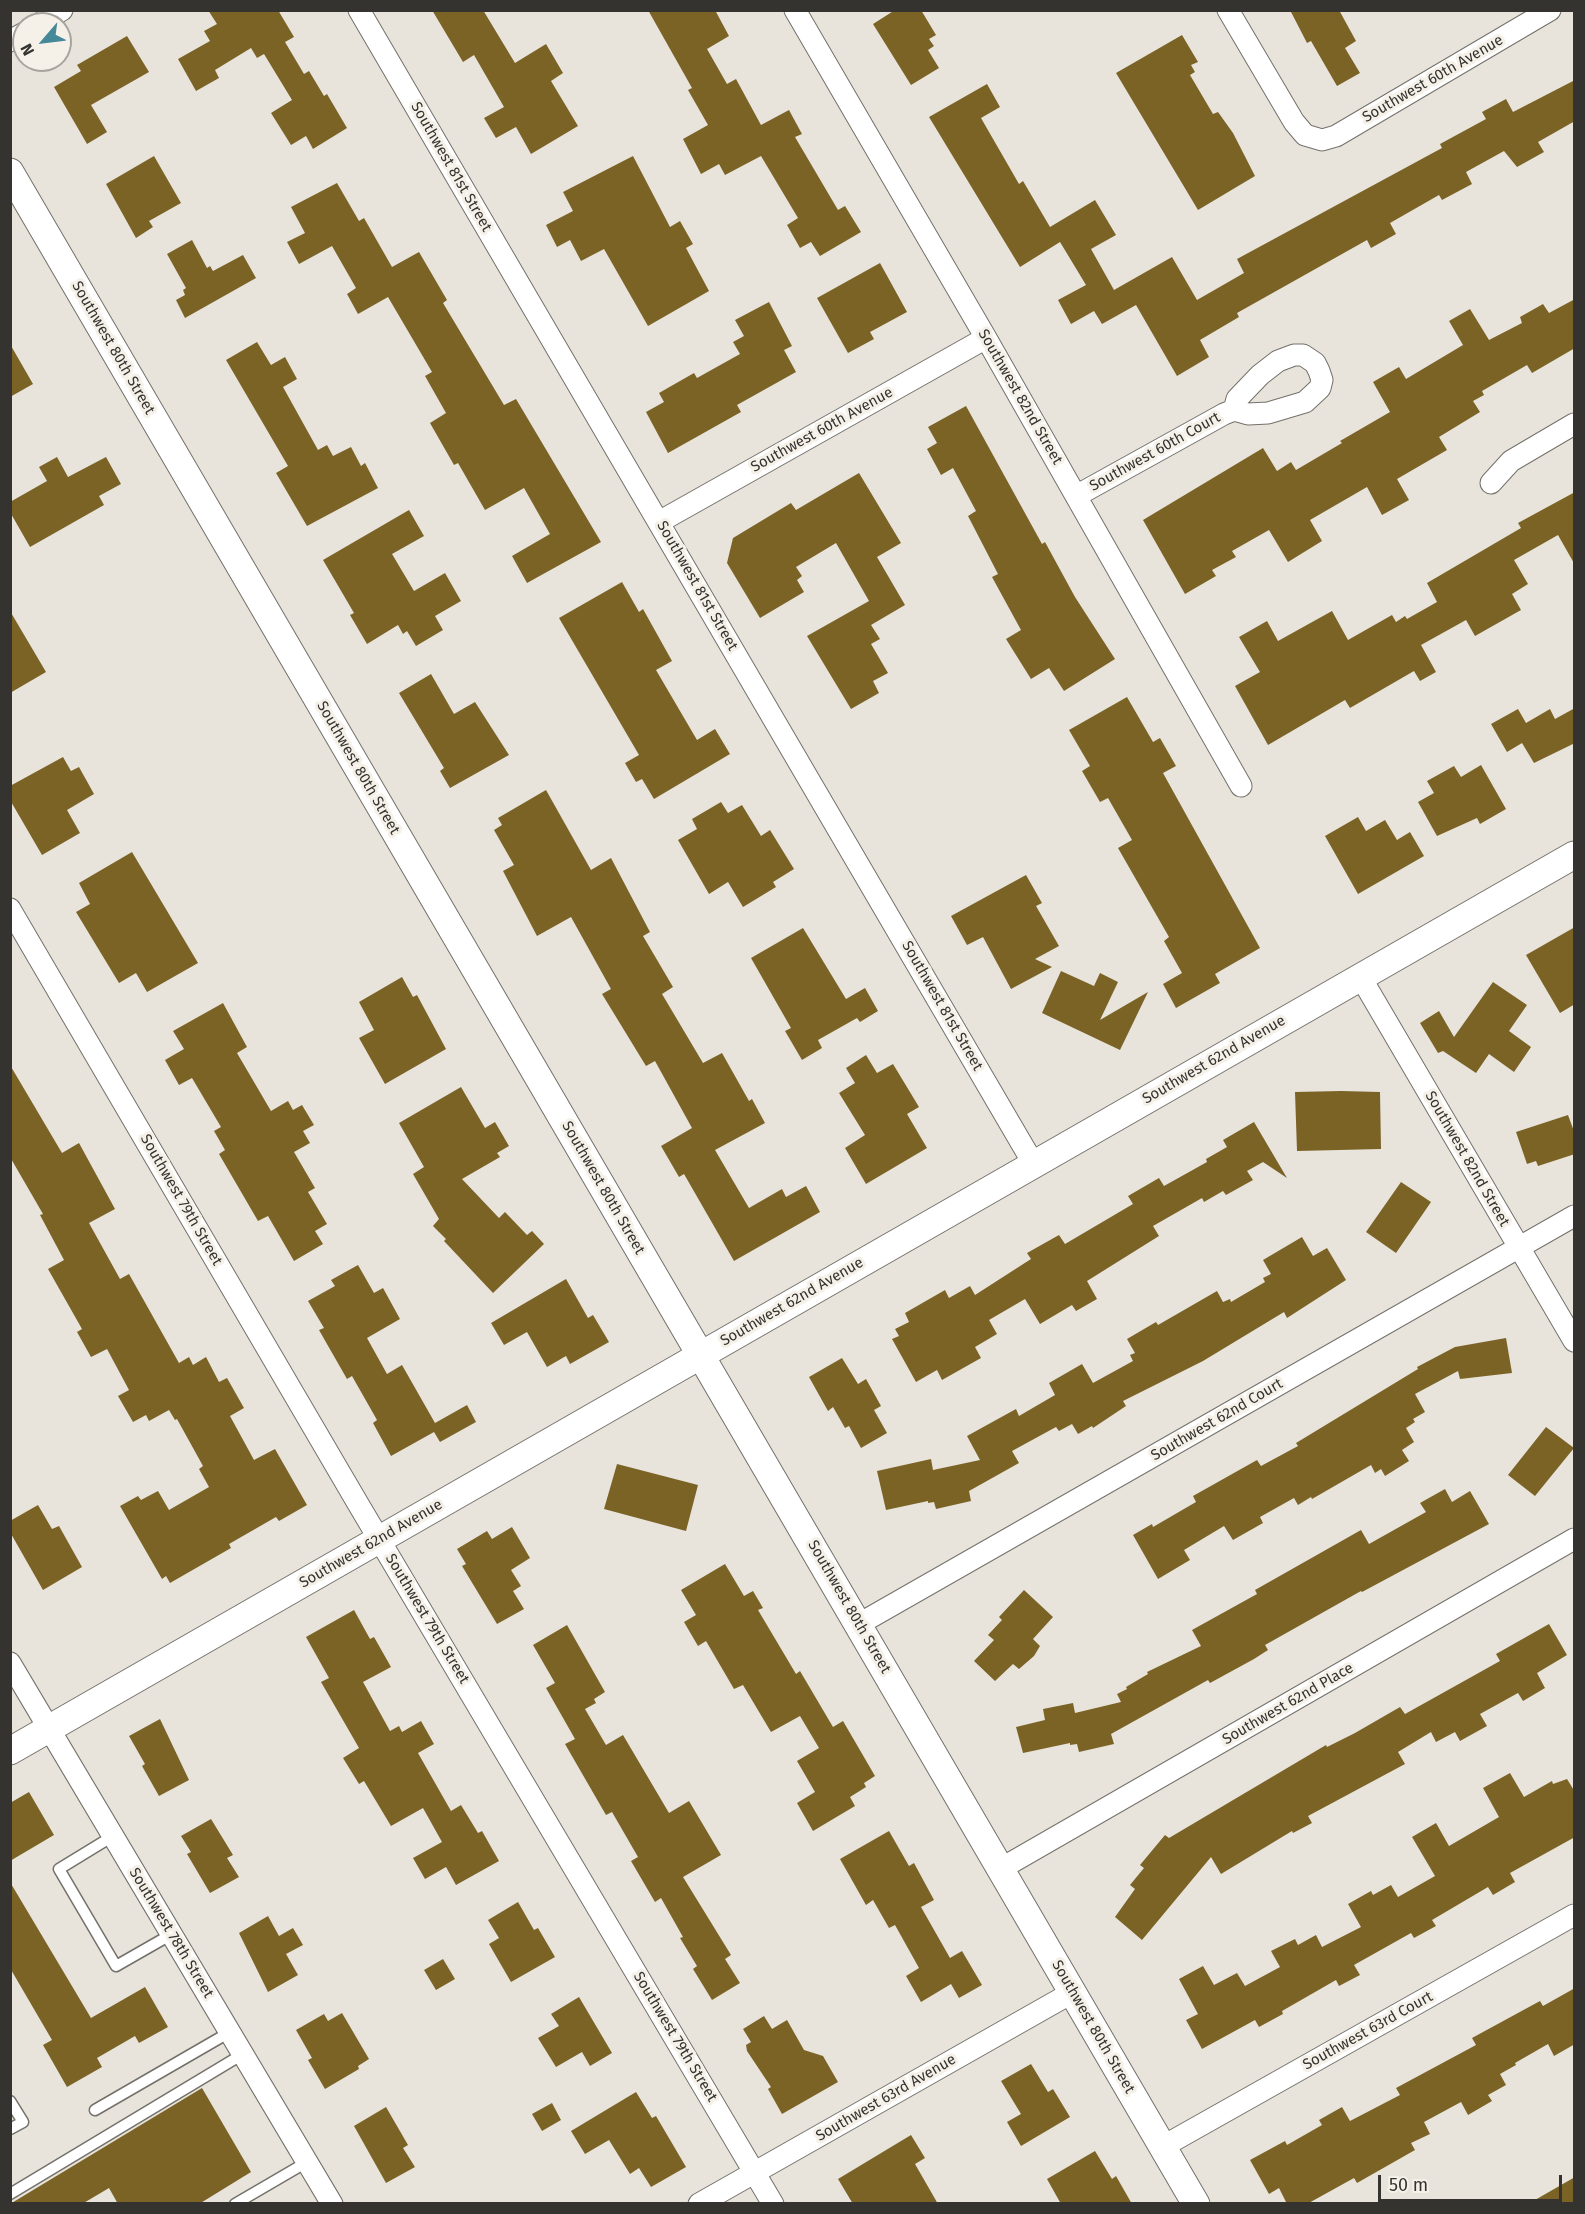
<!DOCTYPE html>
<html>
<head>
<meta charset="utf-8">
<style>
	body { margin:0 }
	#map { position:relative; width:1585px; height:2214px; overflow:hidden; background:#e8e4dc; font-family:"Fira Sans",sans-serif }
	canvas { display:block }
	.frame { position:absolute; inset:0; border:12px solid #353330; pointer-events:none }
	.north { position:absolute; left:12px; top:12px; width:60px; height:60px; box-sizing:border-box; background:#f5f1e9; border:2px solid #a8a59f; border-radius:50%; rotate:242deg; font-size:16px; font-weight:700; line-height:24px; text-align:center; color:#353330 }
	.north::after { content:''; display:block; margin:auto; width:21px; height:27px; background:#458898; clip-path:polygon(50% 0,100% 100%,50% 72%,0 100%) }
	.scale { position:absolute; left:1378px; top:2175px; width:184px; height:27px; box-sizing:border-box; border:3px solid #353330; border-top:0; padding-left:8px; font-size:18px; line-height:21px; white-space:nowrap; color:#353330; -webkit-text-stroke:4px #f5f1e9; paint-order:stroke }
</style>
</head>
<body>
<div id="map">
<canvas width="1585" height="2214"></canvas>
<div class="frame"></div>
<div class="north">N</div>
<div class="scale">50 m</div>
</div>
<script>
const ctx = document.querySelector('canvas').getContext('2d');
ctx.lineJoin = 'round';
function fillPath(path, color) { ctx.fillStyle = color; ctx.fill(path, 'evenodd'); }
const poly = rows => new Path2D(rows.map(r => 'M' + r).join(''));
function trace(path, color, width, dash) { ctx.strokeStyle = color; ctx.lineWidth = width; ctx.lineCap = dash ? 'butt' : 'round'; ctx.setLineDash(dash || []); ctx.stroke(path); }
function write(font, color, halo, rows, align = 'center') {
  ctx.font = font + ' "Fira Sans",sans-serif'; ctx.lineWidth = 6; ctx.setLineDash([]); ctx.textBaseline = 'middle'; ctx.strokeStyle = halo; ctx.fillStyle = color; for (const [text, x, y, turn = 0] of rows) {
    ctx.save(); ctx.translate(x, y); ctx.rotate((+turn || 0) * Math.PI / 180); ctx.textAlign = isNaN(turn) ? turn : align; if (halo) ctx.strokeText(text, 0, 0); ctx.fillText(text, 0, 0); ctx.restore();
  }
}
const building = poly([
	[208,10,278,10,294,37,285,42,304,74,309,71,324,96,327,94,347,128,313,149,306,136,291,145,271,113,292,100,264,54,257,58,251,48,215,70,219,78,196,91,178,59,210,41,204,31,217,24],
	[432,10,483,10,515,63,546,44,563,73,551,81,578,126,531,154,516,127,496,138,484,118,504,107,474,55,463,62],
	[648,10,715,10,729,36,707,49,727,84,736,79,761,125,789,110,802,134,795,137,838,210,845,206,861,232,820,256,811,242,800,248,787,225,798,218,761,156,725,175,719,164,701,174,683,139,708,125,688,90,692,88],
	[895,10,921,10,936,35,929,39,934,46,928,50,939,68,911,85,873,24],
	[1290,10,1339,10,1356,41,1345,48,1360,73,1337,86,1311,41,1307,43],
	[1182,35,1198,62,1191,65,1195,72,1190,75,1213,114,1218,112,1233,133,1255,176,1198,210,1116,73],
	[127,36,149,72,91,105,107,132,87,144,54,87,81,71,77,65],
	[1575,80,1575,121,1538,142,1544,152,1517,167,1504,151,1466,172,1472,184,1442,200,1439,195,1390,223,1396,234,1371,248,1367,240,1237,313,1239,317,1200,340,1209,357,1177,376,1136,305,1102,324,1094,311,1071,324,1058,300,1086,285,1060,242,1020,267,929,117,987,84,1000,107,981,118,1019,184,1023,181,1050,227,1095,200,1116,235,1091,249,1114,290,1172,257,1197,300,1244,273,1237,259,1442,148,1440,144,1486,119,1482,112,1506,99,1513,112],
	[154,156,181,203,149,221,153,227,136,238,106,184],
	[633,156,670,227,680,221,693,244,686,248,709,291,648,326,604,249,581,261,570,240,557,247,546,225,573,211,563,192],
	[337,183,359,221,364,218,392,267,419,252,447,300,443,303,504,405,516,399,601,542,527,583,512,556,550,534,524,488,485,510,458,463,454,465,430,423,446,413,425,376,432,372,388,297,358,314,347,294,356,288,332,246,299,264,287,242,305,233,291,207],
	[192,240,207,268,210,266,213,271,243,255,256,278,185,318,176,300,185,295,183,290,186,288,167,254],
	[880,263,907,312,870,332,874,339,848,353,817,298],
	[1575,299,1575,348,1532,373,1527,365,1482,391,1484,395,1473,401,1480,412,1439,437,1447,450,1397,479,1409,500,1382,515,1367,487,1310,520,1322,541,1288,562,1269,530,1232,551,1236,557,1212,570,1216,576,1185,594,1143,520,1263,448,1277,471,1291,462,1296,470,1342,443,1340,441,1390,412,1373,382,1399,367,1406,379,1463,345,1449,321,1470,309,1489,340,1522,323,1520,317,1543,304,1549,313],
	[769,302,792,346,784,350,796,372,737,405,741,412,668,453,646,412,664,402,659,393,694,373,697,378,740,354,733,342,744,336,735,320],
	[257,342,271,365,285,357,297,379,283,387,318,450,327,445,333,456,351,447,361,466,365,463,378,488,307,526,276,473,288,466,226,360],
	[10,344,33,384,10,397],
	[966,406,1042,544,1045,542,1075,597,1115,659,1064,691,1049,668,1031,679,1006,639,1021,630,992,577,998,574,968,516,976,511,953,468,941,475,927,449,937,443,928,427],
	[57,457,68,477,106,457,121,484,99,496,104,505,30,547,10,512,10,502,47,481,39,467],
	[859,473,901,543,877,557,905,605,871,625,880,639,871,644,888,673,873,681,879,693,851,709,807,636,869,601,836,543,796,567,802,576,797,580,804,592,760,618,727,563,733,538,791,503,796,510],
	[1575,492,1575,565,1558,535,1514,560,1528,584,1512,594,1521,610,1475,636,1466,620,1421,645,1436,672,1420,681,1414,671,1350,708,1345,700,1268,745,1235,686,1260,672,1239,637,1267,621,1278,641,1332,611,1348,640,1392,615,1396,622,1405,616,1407,619,1437,602,1427,583,1521,528,1518,523],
	[409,510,424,536,392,554,414,591,445,573,461,601,435,616,443,630,416,646,407,631,403,634,398,625,367,644,350,615,354,613,323,560],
	[622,582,639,612,643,609,672,661,656,670,697,740,715,729,730,754,654,799,642,779,636,782,625,763,639,755,559,618],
	[10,611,46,672,10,693],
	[431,674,454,714,475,702,509,755,450,788,440,771,444,768,399,693],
	[1127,697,1153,742,1160,738,1176,766,1163,773,1260,948,1215,974,1220,983,1176,1008,1163,984,1182,973,1164,941,1169,937,1118,848,1132,840,1108,798,1100,802,1082,771,1090,766,1069,730],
	[1575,708,1575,743,1534,763,1522,743,1507,752,1491,724,1518,709,1526,723,1550,709,1555,719],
	[63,757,71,771,79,767,94,794,67,810,80,833,42,855,10,800,10,786],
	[1481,765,1506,809,1480,824,1477,818,1437,836,1418,802,1434,793,1427,781,1454,766,1461,777],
	[546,790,591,870,611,858,650,932,643,936,673,987,662,994,703,1063,722,1053,749,1101,752,1099,765,1123,715,1150,749,1208,782,1189,786,1197,806,1186,820,1212,734,1261,684,1174,679,1177,661,1146,692,1128,655,1061,646,1066,602,994,611,989,571,917,537,936,503,871,514,865,494,830,502,825,498,818],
	[721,802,728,813,742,805,761,836,770,830,794,869,773,882,776,887,743,907,728,882,709,894,678,840,697,829,692,819],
	[1358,817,1366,831,1385,820,1397,840,1410,832,1424,856,1358,894,1325,836],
	[132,852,198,963,147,992,136,973,119,983,76,912,90,904,79,883],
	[1026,875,1042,903,1036,906,1059,946,1035,959,1052,967,1011,989,983,937,967,945,951,916],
	[1575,927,1575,1004,1560,1013,1526,955],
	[803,928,846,999,865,988,878,1011,860,1022,857,1018,818,1040,822,1048,802,1060,785,1031,791,1028,751,958],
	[1061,971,1094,986,1100,973,1118,982,1100,1020,1148,992,1120,1050,1042,1013],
	[402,977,413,997,417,995,446,1049,385,1084,359,1038,374,1030,359,1002],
	[1493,982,1527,1005,1509,1031,1531,1047,1514,1072,1489,1054,1476,1073,1443,1051,1438,1053,1420,1023,1439,1011,1454,1037],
	[223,1003,247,1047,237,1053,271,1111,288,1101,293,1110,302,1105,314,1125,303,1131,310,1143,294,1152,315,1188,308,1192,327,1224,315,1231,323,1244,294,1261,268,1216,258,1221,219,1154,225,1150,214,1131,221,1127,192,1078,179,1085,165,1060,184,1049,173,1031],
	[866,1055,877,1073,893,1064,919,1107,907,1114,927,1148,866,1184,845,1148,865,1135,839,1093,855,1083,846,1068],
	[10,1065,62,1153,79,1143,115,1209,89,1223,120,1279,129,1274,179,1363,189,1357,193,1365,206,1357,219,1382,227,1378,244,1408,230,1416,254,1460,275,1449,307,1505,279,1521,276,1517,229,1544,231,1548,170,1583,166,1576,162,1579,120,1506,138,1496,141,1500,158,1491,169,1510,209,1487,199,1469,203,1466,177,1419,175,1420,169,1410,149,1421,146,1415,133,1422,118,1396,129,1390,107,1349,91,1357,77,1332,82,1329,48,1269,64,1260,40,1215,43,1214,10,1157],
	[461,1087,485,1128,495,1122,509,1146,497,1153,500,1157,462,1179,499,1218,505,1212,527,1235,532,1231,544,1244,493,1293,444,1241,446,1239,433,1226,439,1219,413,1174,424,1167,399,1123],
	[1341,1091,1380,1092,1381,1149,1297,1151,1295,1092],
	[1568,1115,1575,1134,1575,1154,1538,1166,1536,1161,1527,1164,1516,1132],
	[1254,1122,1287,1178,1263,1162,1247,1171,1253,1180,1226,1195,1223,1191,1204,1202,1202,1198,1153,1226,1159,1236,1087,1281,1097,1299,1076,1311,1072,1305,1040,1324,1025,1299,989,1320,997,1334,975,1347,981,1358,942,1380,937,1370,916,1382,892,1339,899,1336,895,1329,909,1322,905,1313,945,1290,949,1298,970,1286,975,1295,1031,1259,1027,1253,1059,1235,1065,1244,1133,1204,1128,1196,1159,1178,1164,1186,1207,1162,1206,1159,1227,1147,1223,1140],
	[1401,1182,1431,1202,1396,1253,1366,1232],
	[1302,1237,1313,1256,1327,1248,1346,1280,1287,1318,1284,1312,1203,1361,1123,1401,1126,1406,1093,1428,1092,1426,1078,1434,1072,1424,1059,1431,1056,1427,1012,1451,1019,1463,969,1491,971,1501,936,1509,934,1502,928,1503,928,1501,886,1510,877,1471,931,1459,933,1470,980,1460,967,1436,1016,1409,1019,1416,1055,1395,1049,1383,1082,1364,1093,1383,1133,1361,1130,1355,1135,1353,1127,1339,1156,1322,1158,1325,1217,1291,1223,1302,1230,1299,1231,1302,1265,1282,1263,1278,1271,1274,1263,1260],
	[358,1265,374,1293,383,1288,400,1319,367,1338,387,1374,402,1365,435,1423,467,1405,476,1422,440,1442,434,1432,391,1456,373,1423,377,1420,352,1376,347,1379,319,1330,324,1328,308,1301,335,1286,331,1280],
	[566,1279,588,1318,593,1315,609,1342,570,1364,566,1356,547,1367,527,1332,504,1345,491,1323],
	[1506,1338,1512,1373,1460,1379,1458,1371,1415,1394,1425,1412,1413,1419,1415,1422,1406,1428,1414,1442,1402,1450,1409,1461,1385,1476,1381,1469,1375,1473,1371,1465,1312,1499,1311,1497,1298,1505,1294,1498,1260,1517,1263,1523,1233,1540,1224,1526,1184,1550,1190,1560,1158,1579,1133,1535,1152,1524,1153,1527,1196,1502,1193,1496,1257,1460,1261,1466,1298,1446,1296,1443,1418,1369,1417,1367,1455,1347],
	[842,1358,858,1384,866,1379,881,1406,874,1410,887,1433,861,1448,849,1426,845,1428,833,1407,828,1411,809,1377],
	[1546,1427,1574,1448,1535,1496,1508,1475],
	[617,1464,698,1485,686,1531,604,1509],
	[1445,1489,1452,1502,1470,1491,1489,1524,1362,1592,1361,1591,1265,1645,1268,1650,1254,1659,1210,1683,1208,1680,1111,1734,1114,1744,1079,1752,1077,1744,1070,1745,1070,1743,1023,1753,1016,1727,1045,1720,1043,1709,1073,1703,1075,1713,1121,1702,1117,1694,1127,1689,1126,1687,1148,1674,1147,1672,1201,1646,1192,1630,1257,1594,1255,1590,1361,1530,1369,1544,1426,1512,1420,1503],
	[38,1505,52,1529,59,1526,82,1567,43,1590,10,1532,10,1521],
	[512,1527,530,1558,511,1570,521,1586,513,1591,524,1609,497,1624,462,1566,466,1564,457,1549,487,1531,492,1539],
	[725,1564,744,1596,753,1591,763,1608,758,1610,796,1674,800,1671,833,1727,843,1721,875,1776,864,1783,866,1787,850,1797,855,1806,813,1831,797,1803,815,1792,797,1761,819,1748,800,1716,771,1732,743,1685,734,1689,706,1641,698,1646,684,1622,696,1615,681,1590],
	[1024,1590,1053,1617,1033,1639,1040,1646,1034,1656,1019,1669,1013,1664,995,1681,974,1661,994,1640,988,1635,1002,1620,999,1617],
	[354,1610,370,1639,374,1637,391,1667,363,1682,390,1731,399,1726,402,1732,421,1721,434,1744,418,1753,451,1811,461,1805,478,1833,482,1831,499,1861,456,1885,446,1867,425,1879,413,1858,442,1842,423,1808,391,1826,364,1781,359,1784,343,1758,359,1748,321,1682,329,1678,306,1637],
	[1549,1624,1567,1655,1537,1673,1545,1688,1523,1701,1518,1693,1480,1714,1487,1726,1460,1741,1455,1732,1436,1742,1431,1732,1398,1752,1405,1764,1308,1816,1312,1823,1293,1833,1292,1831,1221,1874,1211,1857,1142,1940,1115,1917,1135,1889,1130,1885,1144,1868,1140,1865,1165,1835,1169,1838,1326,1745,1327,1747,1355,1733,1400,1707,1405,1714,1500,1661,1496,1654],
	[567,1625,605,1692,594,1699,596,1703,585,1709,606,1745,623,1735,669,1813,689,1801,721,1855,683,1877,731,1955,725,1959,740,1983,712,2000,693,1969,697,1966,680,1938,683,1937,661,1898,655,1902,631,1861,638,1857,612,1812,606,1815,565,1744,575,1739,546,1688,555,1683,533,1645],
	[160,1719,189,1780,159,1796,142,1766,145,1764,129,1736],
	[1510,1773,1524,1797,1552,1781,1553,1784,1567,1779,1575,1792,1575,1837,1510,1873,1515,1882,1493,1895,1488,1887,1432,1920,1436,1926,1414,1938,1411,1933,1354,1965,1360,1975,1339,1986,1336,1980,1282,2011,1283,2014,1259,2027,1255,2020,1202,2049,1186,2020,1198,2014,1179,1979,1203,1966,1214,1985,1237,1973,1245,1986,1280,1967,1271,1951,1295,1939,1298,1945,1316,1935,1322,1947,1361,1927,1348,1904,1371,1891,1373,1895,1391,1885,1398,1897,1435,1876,1412,1837,1436,1823,1449,1846,1499,1817,1483,1788],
	[29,1792,54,1835,10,1861,10,1803],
	[211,1819,233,1855,227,1858,239,1877,210,1893,187,1854,191,1852,181,1836],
	[889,1831,909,1866,914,1863,934,1900,921,1907,950,1958,962,1951,982,1985,959,1998,951,1984,921,2002,906,1976,919,1968,895,1925,889,1928,873,1900,866,1905,840,1859],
	[10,1882,91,2018,145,1987,168,2027,139,2043,135,2036,97,2058,102,2067,67,2087,43,2045,52,2040,10,1968],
	[518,1902,534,1930,538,1928,555,1957,511,1982,489,1944,499,1938,488,1920],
	[268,1916,279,1936,293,1928,303,1945,286,1954,298,1975,268,1992,239,1933],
	[443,1959,455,1979,436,1990,424,1970],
	[1575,1988,1575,2044,1554,2056,1548,2044,1515,2063,1516,2065,1500,2074,1506,2085,1488,2095,1492,2101,1468,2115,1461,2102,1424,2122,1430,2134,1411,2143,1415,2150,1357,2183,1354,2178,1307,2204,1287,2204,1279,2188,1269,2194,1250,2160,1285,2141,1287,2145,1322,2125,1319,2120,1342,2107,1350,2121,1400,2095,1396,2088,1476,2045,1472,2038,1540,2001,1543,2006],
	[579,1997,612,2053,590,2066,582,2052,556,2067,538,2038,559,2026,551,2014],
	[342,2013,369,2059,358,2066,359,2069,325,2089,308,2060,312,2058,296,2030,324,2014,328,2021],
	[764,2016,772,2029,787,2020,804,2050,823,2056,838,2082,782,2114,768,2089,771,2087,747,2051,746,2045,751,2042,743,2029],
	[1031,2064,1048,2092,1053,2089,1070,2117,1021,2146,1007,2122,1021,2114,1001,2081],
	[202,2088,251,2172,199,2204,118,2204,109,2188,82,2204,10,2204],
	[636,2092,652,2118,656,2116,686,2167,651,2187,639,2168,630,2174,609,2140,585,2154,571,2131],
	[552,2103,561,2120,542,2131,532,2114],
	[386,2107,408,2145,403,2148,415,2167,386,2183,354,2126],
	[911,2135,925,2158,915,2164,938,2204,853,2204,838,2179],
	[1095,2151,1112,2179,1116,2176,1132,2204,1061,2204,1047,2179],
	[1575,2177,1575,2204,1528,2204]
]);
const service = poly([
	[113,1836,59,1869,116,1966,172,1934],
	[10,2101,23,2122,10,2129],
	[95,2110,230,2032],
	[10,2194,243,2054],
	[235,2204,307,2162]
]);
const minor = poly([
	[359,10,1033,1163],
	[795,10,986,338,1241,786],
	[1228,10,1294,122,1305,135,1322,140,1336,136,1550,10],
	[39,24,62,10],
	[10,41,24,33],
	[1491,483,1511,461,1574,424],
	[1076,496,1224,414,1234,410,1248,414,1268,413,1305,402,1320,388,1322,380,1319,371,1315,363,1303,355,1294,355,1278,361,1260,375,1237,399,1234,410],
	[659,522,986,338],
	[10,909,357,1502,773,2204],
	[1360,976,1574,1341],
	[859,1624,1574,1216],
	[10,1663,332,2204],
	[1002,1868,1574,1539],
	[1162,2147,1574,1915],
	[699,2204,1073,1992]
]);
const tertiary = poly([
	[10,172,1196,2204],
	[10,1751,1574,855]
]);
const streetNames = [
	["Southwest 60th Avenue",1433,79,-30],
	["Southwest 81st Street",451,167,60],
	["Southwest 80th Street",113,348,60],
	["Southwest 82nd Street",1020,397,60],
	["Southwest 60th Avenue",822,430,-29],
	["Southwest 60th Court",1155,452,-29],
	["Southwest 81st Street",697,586,60],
	["Southwest 80th Street",358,768,60],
	["Southwest 81st Street",942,1006,60],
	["Southwest 62nd Avenue",1214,1060,-30],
	["Southwest 82nd Street",1467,1159,60],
	["Southwest 80th Street",603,1188,60],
	["Southwest 79th Street",181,1200,60],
	["Southwest 62nd Avenue",792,1302,-30],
	["Southwest 62nd Court",1217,1420,-30],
	["Southwest 62nd Avenue",371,1544,-30],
	["Southwest 80th Street",849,1607,60],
	["Southwest 79th Street",427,1619,59],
	["Southwest 62nd Place",1288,1704,-30],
	["Southwest 78th Street",171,1933,59],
	["Southwest 80th Street",1093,2027,60],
	["Southwest 63rd Court",1368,2031,-29],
	["Southwest 79th Street",675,2037,59],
	["Southwest 63rd Avenue",886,2098,-30]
];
fillPath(building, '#7b6326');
trace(service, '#74716a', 13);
trace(minor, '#74716a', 23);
trace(tertiary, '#74716a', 29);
trace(service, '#fff', 10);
trace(minor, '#fff', 21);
trace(tertiary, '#fff', 27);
write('15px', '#353330', '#f5f1e9', streetNames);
</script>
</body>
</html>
